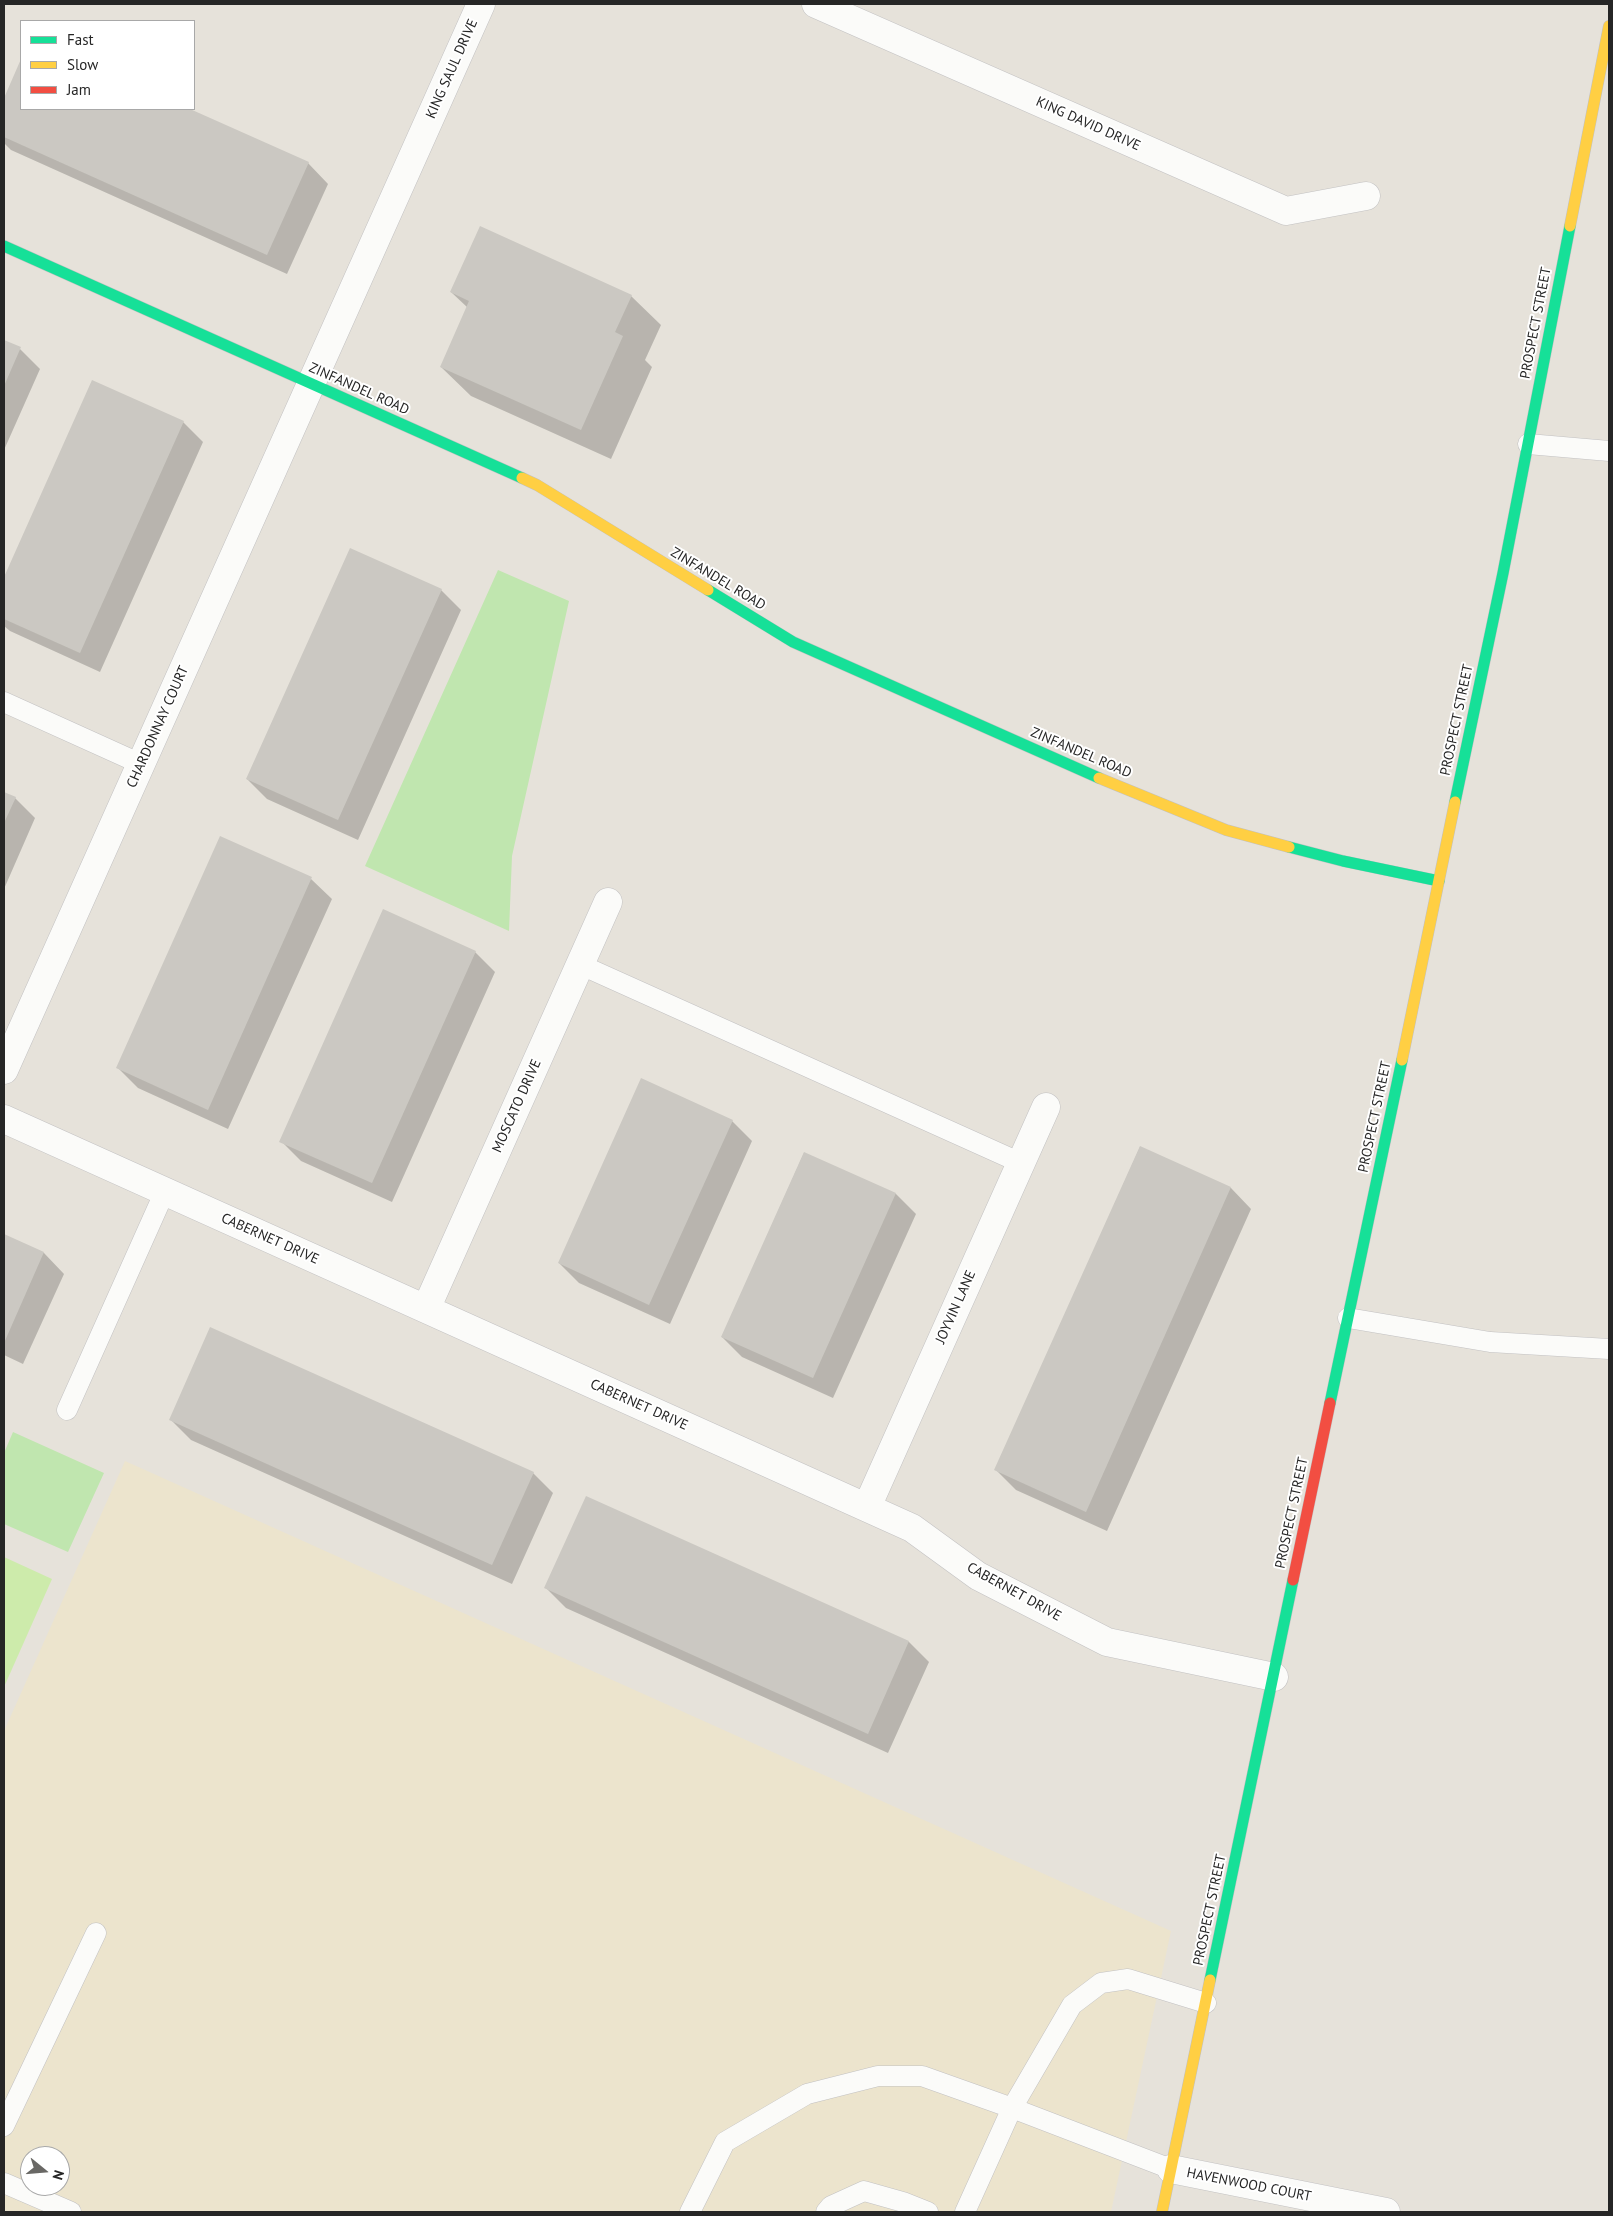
<!DOCTYPE html>
<html>
<head>
<meta charset="utf-8">
<style>
	body { margin:0 }
	#map { position:relative; width:1613px; height:2216px; overflow:hidden; background:#e6e2da; font-family:"PT Sans",sans-serif }
	canvas { display:block }
	.frame { position:absolute; inset:0; border:5px solid #262626; pointer-events:none }
	.legend { position:absolute; left:20px; top:20px; width:175px; height:90px; box-sizing:border-box; background:#fff; border:1px solid #a8a8a8; margin:0; padding:6px 9px; list-style:none; font-size:15px; color:#262626 }
	.legend li { display:flex; align-items:center; gap:10px; height:25px }
	.legend b { width:25px; border:1px solid #a8a8a8 }
	.north { position:absolute; left:20px; top:2146px; width:50px; height:50px; box-sizing:border-box; background:#fff; border:1px solid #a8a8a8; border-radius:50%; rotate:107deg; font-size:14px; font-weight:700; line-height:20px; text-align:center; color:#262626 }
	.north::after { content:''; display:block; margin:auto; width:18px; height:22px; background:#696865; clip-path:polygon(50% 0,100% 100%,50% 72%,0 100%) }
</style>
</head>
<body>
<div id="map">
<canvas width="1613" height="2216"></canvas>
<div class="frame"></div>
<ul class="legend">
<li><b style="height:6px;background:#16e098"></b>Fast</li>
<li><b style="height:6px;background:#ffcf43"></b>Slow</li>
<li><b style="height:6px;background:#f24e42"></b>Jam</li>
</ul>
<div class="north">N</div>
</div>
<script>
const ctx = document.querySelector('canvas').getContext('2d');
ctx.lineJoin = 'round';
function fillPath(path, color) { ctx.fillStyle = color; ctx.fill(path, 'evenodd'); }
const poly = rows => new Path2D(rows.map(r => 'M' + r).join(''));
function trace(path, color, width, dash) { ctx.strokeStyle = color; ctx.lineWidth = width; ctx.lineCap = dash ? 'butt' : 'round'; ctx.setLineDash(dash || []); ctx.stroke(path); }
function write(font, color, halo, rows, align = 'center') {
  ctx.font = font + ' "PT Sans",sans-serif'; ctx.lineWidth = 4; ctx.setLineDash([]); ctx.textBaseline = 'middle'; ctx.strokeStyle = halo; ctx.fillStyle = color; for (const [text, x, y, turn = 0] of rows) {
    ctx.save(); ctx.translate(x, y); ctx.rotate((+turn || 0) * Math.PI / 180); ctx.textAlign = isNaN(turn) ? turn : align; if (halo) ctx.strokeText(text, 0, 0); ctx.fillText(text, 0, 0); ctx.restore();
  }
}
const education = poly([
	[125,1461,1171,1931,1111,2212,4,2212,4,1731],
	[30,2156,60,2156,60,2186,30,2186]
]);
const green = poly([
	[498,570,569,601,512,856,509,931,365,866],
	[13,1432,104,1473,68,1552,4,1524,4,1453]
]);
const pitch = poly([
	[4,1557,52,1579,4,1687]
]);
const shadow = poly([
	[21,62,21,109,186,109,308,163,328,184,287,274,11,150,4,143,4,102],
	[451,292,631,296,661,325,645,360,652,367,611,459,471,396,441,367,468,308],
	[4,341,20,349,40,369,4,450],
	[93,382,183,422,203,442,100,672,10,631,4,626,4,580],
	[441,590,461,610,358,840,267,799,247,779],
	[4,793,15,798,35,818,4,889],
	[221,838,311,879,332,899,228,1129,138,1088,118,1068],
	[475,952,495,972,392,1202,301,1161,281,1141],
	[732,1121,752,1141,670,1324,579,1283,559,1263],
	[1140,1147,1231,1188,1251,1209,1107,1531,1016,1490,996,1470],
	[804,1153,896,1194,916,1214,833,1398,742,1357,722,1337],
	[4,1235,44,1253,64,1274,23,1364,4,1355],
	[171,1420,533,1473,553,1493,512,1584,191,1440],
	[587,1498,909,1642,929,1662,888,1753,566,1608,546,1588]
]);
const building = poly([
	[21,59,21,109,190,109,309,162,267,255,4,137,4,98],
	[480,226,632,295,615,332,623,336,581,430,440,367,469,301,450,292],
	[4,340,21,347,4,386],
	[92,380,184,421,80,653,4,619,4,577],
	[350,548,442,589,338,820,246,779],
	[4,792,16,797,4,823],
	[220,836,312,877,208,1110,116,1068],
	[383,909,476,951,372,1183,279,1142],
	[641,1078,733,1120,649,1305,558,1263],
	[1140,1146,1231,1187,1086,1512,994,1470],
	[804,1152,896,1193,813,1378,721,1337],
	[4,1234,44,1252,4,1343],
	[210,1327,534,1472,492,1565,169,1420],
	[586,1496,909,1641,868,1734,544,1588]
]);
const lane = poly([
	[1528,444,1609,451],
	[4,702,141,764],
	[581,965,1021,1163],
	[1348,1318,1490,1342,1609,1349],
	[67,1410,165,1191],
	[4,2126,96,1933],
	[4,2183,71,2212],
	[690,2212,725,2142,807,2094,878,2076,922,2076,1012,2108,1171,2169],
	[826,2212,831,2206,864,2191,903,2202,928,2212],
	[965,2212,1012,2108,1072,2005,1101,1983,1128,1979,1206,2003]
]);
const street = poly([
	[816,4,1286,211,1366,196],
	[4,1070,481,4],
	[4,1119,912,1528,978,1576,1107,1642,1274,1677],
	[426,1309,608,902],
	[867,1507,1046,1107],
	[1171,2169,1386,2212]
]);
const fast = poly([
	[4,246,522,478],
	[708,590,793,642,1099,778],
	[1455,802,1503,573,1570,226],
	[1289,847,1343,861,1439,881],
	[1330,1403,1402,1060],
	[1210,1980,1293,1580]
]);
const slow = poly([
	[1570,226,1609,26],
	[522,478,537,485,708,590],
	[1099,778,1226,830,1289,847],
	[1402,1060,1455,802],
	[1162,2212,1210,1980]
]);
const jam = poly([
	[1293,1580,1330,1403]
]);
const streetNames = [
	["KING SAUL DRIVE",452,69,-66],
	["KING DAVID DRIVE",1088,124,24],
	["PROSPECT STREET",1536,323,-79],
	["ZINFANDEL ROAD",359,389,24],
	["ZINFANDEL ROAD",718,579,31],
	["PROSPECT STREET",1457,720,-78],
	["CHARDONNAY COURT",158,727,-66],
	["ZINFANDEL ROAD",1081,753,23],
	["MOSCATO DRIVE",517,1106,-66],
	["PROSPECT STREET",1375,1117,-78],
	["CABERNET DRIVE",270,1239,24],
	["JOYVIN LANE",956,1307,-66],
	["CABERNET DRIVE",639,1405,24],
	["PROSPECT STREET",1292,1513,-78],
	["CABERNET DRIVE",1014,1592,29],
	["PROSPECT STREET",1210,1910,-78],
	["HAVENWOOD COURT",1249,2185,11]
];
fillPath(education, '#ece4cd');
fillPath(green, '#c0e6af');
fillPath(pitch, '#cdebab');
fillPath(shadow, '#0003');
fillPath(building, '#cbc8c2');
trace(lane, '#c2c1c2', 21);
trace(street, '#c2c1c2', 29);
trace(fast, '#c2c1c2', 12);
trace(slow, '#c2c1c2', 12);
trace(jam, '#c2c1c2', 12);
trace(lane, '#fbfbf9', 20);
trace(street, '#fbfbf9', 28);
trace(fast, '#16e098', 11);
trace(slow, '#ffcf43', 11);
trace(jam, '#f24e42', 11);
write('14px', '#262626', '#fff', streetNames);
</script>
</body>
</html>
